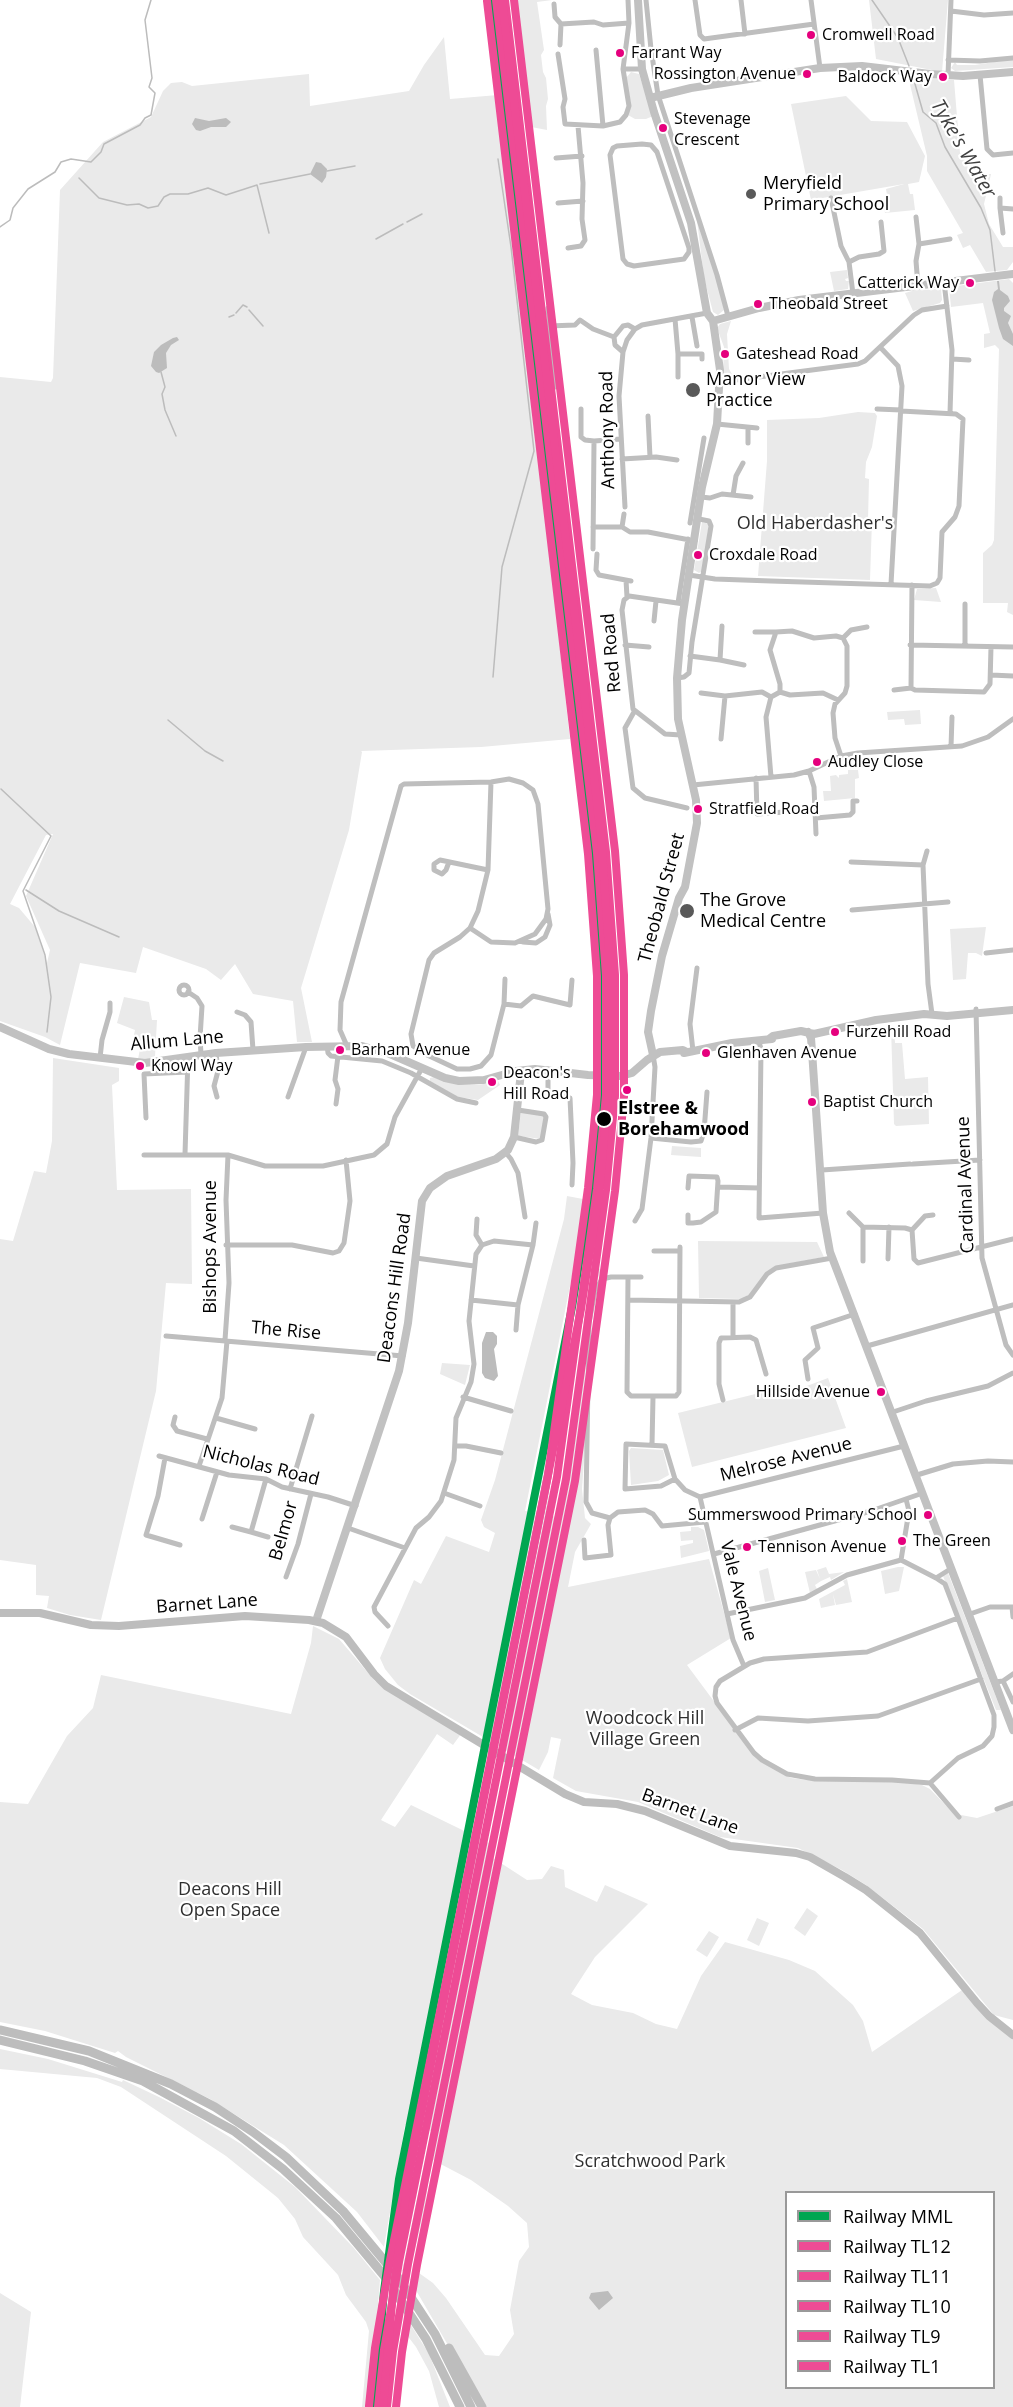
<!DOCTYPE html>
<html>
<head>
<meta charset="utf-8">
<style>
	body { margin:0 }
	#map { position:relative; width:1013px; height:2407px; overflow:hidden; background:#fff; font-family:"Open Sans",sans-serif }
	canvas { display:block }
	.legend { position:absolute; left:785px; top:2191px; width:210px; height:198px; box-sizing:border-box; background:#fff; border:2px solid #999; margin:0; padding:8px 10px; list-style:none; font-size:18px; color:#000 }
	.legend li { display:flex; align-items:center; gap:12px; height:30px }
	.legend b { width:30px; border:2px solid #999 }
</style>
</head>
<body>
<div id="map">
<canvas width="1013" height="2407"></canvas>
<ul class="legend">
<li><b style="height:8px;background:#00a651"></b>Railway MML</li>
<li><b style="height:8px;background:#ee4b95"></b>Railway TL12</li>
<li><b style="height:8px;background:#ee4b95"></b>Railway TL11</li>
<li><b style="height:8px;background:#ee4b95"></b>Railway TL10</li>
<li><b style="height:8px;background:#ee4b95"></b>Railway TL9</li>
<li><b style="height:8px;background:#ee4b95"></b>Railway TL1</li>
</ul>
</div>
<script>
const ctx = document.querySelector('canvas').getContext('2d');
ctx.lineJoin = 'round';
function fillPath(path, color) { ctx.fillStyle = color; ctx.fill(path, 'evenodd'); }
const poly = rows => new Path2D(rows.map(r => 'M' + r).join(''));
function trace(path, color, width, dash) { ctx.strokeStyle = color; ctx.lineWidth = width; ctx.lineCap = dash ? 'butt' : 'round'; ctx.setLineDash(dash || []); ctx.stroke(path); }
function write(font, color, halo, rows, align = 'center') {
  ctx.font = font + ' "Open Sans",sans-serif'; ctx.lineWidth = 4.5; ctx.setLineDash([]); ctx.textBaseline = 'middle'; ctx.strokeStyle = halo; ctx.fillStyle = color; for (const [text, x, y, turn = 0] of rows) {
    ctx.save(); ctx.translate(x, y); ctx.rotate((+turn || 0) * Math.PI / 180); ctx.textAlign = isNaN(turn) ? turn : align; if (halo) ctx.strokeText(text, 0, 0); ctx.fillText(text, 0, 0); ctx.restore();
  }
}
const green = poly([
	[513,0,552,0,537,2,544,50,541,55,543,72,546,78,548,99,546,106,547,130,526,126],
	[869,0,948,0,942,72,876,59],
	[444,37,450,99,498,95,570,739,481,747,361,751,362,752,349,830,301,988,312,1042,297,1042,293,1001,253,994,235,964,221,980,206,969,143,947,136,973,80,963,60,1045,45,1037,0,1021,0,377,51,382,53,378,60,190,103,142,151,117,163,91,171,83,182,82,192,86,309,74,310,106,409,91,424,65],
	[53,834,26,896,50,950,47,963,35,927,19,908,10,904,46,835],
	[1013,59,1013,67,955,71,951,68,955,62,957,65,975,65],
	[631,72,639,74,653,116,646,119,635,119,628,115,631,104,626,78],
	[908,76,954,80,960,153,966,153,968,171,971,175,991,174,984,204,989,224,1003,247,1013,247,1013,262,1007,270,986,272,970,245,963,248,957,235,963,233,927,171,927,156],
	[846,96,871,121,907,122,925,156,919,182,908,184,910,194,913,194,915,210,885,213,884,208,890,195,887,195,886,189,904,184,811,200,791,104],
	[697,220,716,276,724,310,718,315,713,312,704,278],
	[847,270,848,278,845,279,846,281,849,281,848,289,834,291,830,272],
	[1009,279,1013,283,1013,615,1007,612,1008,603,983,603,983,553,992,545,994,540,999,349,995,345,984,348,984,334,990,333,983,303,951,307,949,287],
	[938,286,920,290,941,289,942,300,940,303,913,311,905,293,912,291,912,289],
	[731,321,727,334,729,369,733,376,728,377,723,373,724,347,717,328,720,324],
	[858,412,875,413,877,416,872,447,866,462,865,478,869,479,868,520,872,520,870,580,758,576,767,461,767,420,819,418],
	[702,522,709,524,702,571,699,573,694,570],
	[936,588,941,602,914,600,917,589],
	[920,710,921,724,905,725,904,719,888,720,887,712],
	[848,770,858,770,859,778,855,779,855,798,824,801,823,791,831,791,830,776,836,775,839,778,839,775,848,774],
	[986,927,982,956,976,953,968,953,966,979,953,980,950,929],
	[124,997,149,1002,152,1020,157,1020,155,1056,149,1059,138,1059,141,1044,133,1040,135,1030,117,1023],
	[891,1027,894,1027,895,1043,902,1043,905,1079,928,1077,929,1124,896,1126,894,1124],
	[53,1058,119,1068,119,1081,112,1085,117,1190,191,1189,192,1284,166,1283,156,1391,101,1620,70,1615,47,1608,49,1596,36,1595,36,1565,0,1560,0,1239,13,1241,34,1171,46,1173,52,1141],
	[434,1077,460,1084,479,1085,498,1081,500,1085,478,1100,458,1097,430,1081,430,1078],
	[521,1111,544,1116,541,1139,518,1136],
	[672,1146,701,1148,701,1157,671,1155],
	[567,1196,583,1199,580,1236,525,1511,536,1513,564,1365,568,1365,546,1515,557,1517,593,1263,601,1270,590,1300,585,1335,585,1446,582,1489,585,1518,591,1524,575,1552,568,1587,709,1559,731,1638,687,1665,756,1758,791,1778,807,1780,896,1781,922,1785,930,1789,959,1819,961,1815,977,1818,1013,1806,1013,2020,994,2015,923,1929,866,1885,842,1870,798,1848,720,1837,638,1802,576,1791,553,1778,561,1739,551,1737,548,1752,539,1770,410,1694,398,1685,385,1669,380,1658,414,1580,421,1584,446,1536,489,1552,495,1533,484,1527,481,1520,495,1480,550,1272,564,1219],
	[698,1241,817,1242,824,1257,776,1266,748,1296,741,1299,699,1298],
	[442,1363,470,1365,465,1385,440,1374],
	[828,1378,846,1428,692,1467,678,1413,780,1388,783,1395],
	[631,1448,663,1450,669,1475,658,1481,631,1485,629,1451],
	[691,1527,698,1527,704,1530,709,1551,681,1558,680,1546,693,1543,693,1540,681,1541,680,1532,691,1531],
	[826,1567,829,1574,844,1572,831,1580,830,1577,821,1581,815,1585,817,1589,810,1593,805,1572,816,1570,820,1579,817,1570],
	[898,1567,904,1567,899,1591,885,1594,881,1571],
	[768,1568,775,1600,765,1602,759,1571],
	[948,1573,1001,1710,996,1710,943,1576],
	[847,1579,852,1602,836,1605,833,1594,835,1605,821,1608,819,1599,845,1585,843,1581],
	[313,1626,339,1639,375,1681,461,1734,453,1745,437,1734,381,1820,395,1827,411,1805,493,1845,490,1856,527,1880,542,1879,551,1866,564,1870,565,1887,597,1902,605,1885,648,1904,595,1957,571,1994,592,2005,633,2013,656,2024,677,2029,701,1976,725,1942,789,1960,815,1971,853,2005,863,2021,872,2052,962,1990,1013,2037,1013,2407,484,2407,410,2280,413,2275,419,2273,433,2283,446,2298,485,2355,499,2356,514,2334,510,2310,519,2261,529,2247,527,2223,508,2206,471,2180,431,2159,425,2207,414,2253,405,2273,402,2271,431,2131,423,2129,397,2265,390,2255,411,2126,405,2125,384,2247,357,2212,284,2145,210,2099,126,2057,118,2051,115,2053,45,2031,0,2022,0,1802,28,1804,67,1736,93,1708,101,1675,291,1714,311,1643],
	[786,2192,994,2192,994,2388,786,2388],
	[807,1908,818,1916,805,1936,794,1928],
	[757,1918,769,1923,759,1946,747,1940],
	[709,1931,719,1937,707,1957,696,1950],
	[0,2049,48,2059,122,2082,123,2080,159,2097,199,2118,241,2144,295,2187,353,2247,380,2280,370,2407,362,2407,369,2331,366,2322,346,2295,338,2275,303,2237,295,2219,278,2198,226,2156,121,2087,97,2078,0,2069],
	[0,2293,31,2312,20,2407,0,2407],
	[404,2314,429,2354,450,2407,439,2407,429,2371,416,2347,403,2330]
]);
const water = poly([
	[195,118,209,121,226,118,231,122,226,127,211,127,200,131,196,130,192,124],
	[316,162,321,163,327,169,326,177,322,183,310,174],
	[997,281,999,281,1000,290,1008,296,1010,301,1004,308,1004,311,1011,316,1008,323,1013,334,1013,346,1003,339,999,328,992,300,994,292,998,289],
	[173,338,177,337,179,340,171,345,166,353,167,368,159,373,156,372,151,366,154,352,161,345],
	[486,1332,493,1332,497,1336,497,1344,494,1349,498,1376,494,1381,485,1378,482,1373,482,1343],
	[608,2291,613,2298,599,2310,589,2298,591,2293]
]);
const stream = poly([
	[872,0,898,38,909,66],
	[913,77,923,112,936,123,945,147,981,208,990,230,995,271],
	[327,171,355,166],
	[79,178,99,198,127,205,139,204,148,208,158,206,164,197,170,194,188,194,208,188,226,195,257,185,269,233],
	[260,184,310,174],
	[407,222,422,214],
	[0,227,10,220,13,208,28,189,55,172,61,162,71,159,91,162,101,152,104,144,140,125,145,118,151,115,155,93,149,87,152,78,145,20,151,0],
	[376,239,403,224],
	[249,310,263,326],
	[236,313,243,305,247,307],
	[229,317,234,315],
	[161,372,165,387,162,394,165,410,176,436],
	[493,677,502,567,534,451,511,247,498,159],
	[168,720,205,751,223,761],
	[1,789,51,836,23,891,45,955,51,997,47,1032],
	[26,890,59,911,119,937]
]);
const street = poly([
	[646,0,651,49,658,95,717,275,728,316],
	[695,0,700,35,704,39,814,24],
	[741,0,745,34],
	[811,0,820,68],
	[554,4,555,17,561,24,560,45],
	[951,11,984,15,1013,13],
	[561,24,594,22,603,25,629,23],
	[596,50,603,126],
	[558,54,565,99,563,107,565,124,603,126,620,122,626,115,629,106,623,69,629,23,628,0],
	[948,60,980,61,1013,58],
	[623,69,642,69],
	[948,75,951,0],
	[980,75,987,149,993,155,1013,153],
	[642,144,651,145,657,152,689,248,689,252,684,259,634,266,627,264,623,259,610,155,613,148,617,146,642,144],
	[556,158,582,156],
	[831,198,841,246,849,262,853,294],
	[1000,198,1000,208],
	[558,203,583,201],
	[916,217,919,244,916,261,918,286],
	[1003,233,1000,208,1013,209],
	[919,244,950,239],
	[568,248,581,246,585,240,582,219,583,183,578,126],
	[849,262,859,257,879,254,884,251,881,222],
	[944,282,952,350,950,413],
	[548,308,555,387],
	[692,317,697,346],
	[675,319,678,354,678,377],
	[549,326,575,325,580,320,593,329,614,337],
	[880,347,898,366,902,386,891,584],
	[623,352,615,345,614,337,623,326,628,325,635,329],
	[678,354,702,354,702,359],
	[952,359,969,360],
	[720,382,858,364,865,361,914,315,922,310,947,306],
	[581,409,581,437,585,440,594,441],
	[877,409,901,410],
	[648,416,650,457],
	[717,424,757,428],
	[748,443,748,429],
	[622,459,656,457,677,460],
	[733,495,736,476,743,463],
	[701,497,710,498,722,494,751,497],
	[625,507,619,396,623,352,627,340,635,329,642,325,707,313],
	[690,523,704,438],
	[593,527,622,527,630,532,648,532,695,541],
	[622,527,624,514],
	[593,549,594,441,621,439],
	[597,554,596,570,599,575,631,581],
	[689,575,715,579,771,581,930,586,937,583,940,578,942,532,955,517,959,506,963,419,956,414,901,411],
	[626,580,627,597],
	[678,603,688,539],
	[654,621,656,601],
	[755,632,776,632],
	[843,638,851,630,867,627],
	[625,645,649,647],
	[910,645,1013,647],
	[965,646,965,604],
	[690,656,720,660,722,626],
	[720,660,744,665],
	[991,675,1013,676],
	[677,678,684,677,689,673,692,642,711,526,709,521,699,519],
	[911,688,912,585],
	[894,690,911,688,915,690,984,692,990,684,991,647],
	[780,692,780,684,770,650,776,632,792,631,814,638,836,636,843,638,847,646,847,686,845,693,835,704,833,713,835,738,841,756],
	[780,692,790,695,823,693,838,700],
	[701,693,725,696,762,692,771,697,780,692],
	[771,697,766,717,771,777],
	[634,712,625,728,633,788,645,798,687,808],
	[681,735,665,734,633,709,622,610,624,600,629,596,684,604],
	[721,739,725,696],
	[951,747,952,717],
	[809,771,814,787,816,834],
	[756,778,757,814,785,812],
	[491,782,488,870,478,911,470,928,460,937,434,953,429,960,411,1034,413,1046,425,1054,457,1069,470,1069,481,1066,491,1055,504,1004,505,979],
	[693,785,794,775,809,771,841,756,858,753,962,746,988,737,1013,719],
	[816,818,850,815,853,812,853,801,857,801],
	[927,851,923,865,928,984,932,1014],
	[449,862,446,870,442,874,434,870,434,864,440,860,488,870],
	[851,862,923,865],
	[852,910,948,902],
	[523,942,536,943,545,937,550,925,548,914],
	[986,953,1013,950],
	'179 990a5 5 0 1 1 10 0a5 5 0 1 1-10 0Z',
	[188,992,197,998,202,1006,200,1038,201,1054],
	[504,1004,521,1006,533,996,570,1005,572,980],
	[976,1009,982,1258,1006,1345,1013,1355],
	[237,1012,245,1015,251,1022,253,1050],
	[759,1042,761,1049,759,1218,823,1213],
	[327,1046,328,1053,331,1056,382,1061,411,1073,457,1099,476,1103],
	[347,1046,340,1030,341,1002,401,786,404,784,491,782,509,779,523,783,533,790,538,804,548,909,546,919,535,934,515,943,491,942,470,928],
	[693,1051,690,1024,697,968],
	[216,1053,218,1071,214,1086,217,1097],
	[100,1058,102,1040,110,1012,110,1003],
	[548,1069,548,1091,554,1095,570,1098,573,1163,572,1185],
	[288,1097,306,1047],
	[336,1104,338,1089,335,1080,338,1056],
	[146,1118,144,1074,187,1072],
	[514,1137,536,1142,542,1140,546,1117,544,1114,518,1110],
	[651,1138,691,1142,701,1141,704,1132,707,1092],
	[506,1153,511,1159,518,1173,525,1217],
	[185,1154,188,1057],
	[144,1155,228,1155,265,1166,323,1166,374,1155,387,1144,395,1117,422,1068],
	[913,1164,980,1160],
	[822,1170,910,1164],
	[719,1187,759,1188],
	[849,1213,863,1227,905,1228,912,1230,914,1259,918,1263,1013,1239],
	[688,1215,688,1223,693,1223,701,1222,716,1212,718,1181,717,1177,689,1176,688,1188],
	[635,1221,642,1209,651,1138,655,1067,653,1055],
	[912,1230,925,1216,933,1215],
	[226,1245,292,1245,333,1253,339,1251,344,1243,350,1201,346,1160],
	[533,1245,536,1223],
	[654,1251,679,1251],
	[416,1258,474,1266],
	[888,1259,889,1227],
	[863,1261,863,1227],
	[628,1277,627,1392,631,1396,676,1396,679,1392,680,1247],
	[471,1300,518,1305,533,1245,494,1241,482,1245],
	[628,1300,739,1302,750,1297,767,1274,776,1268,832,1258],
	[733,1302,733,1337],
	[516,1330,518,1305],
	[166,1336,403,1356],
	[225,1340,229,1283,226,1200,228,1155],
	[867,1346,1013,1305],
	[808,1379,805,1360,818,1348,813,1328,855,1314],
	[463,1397,511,1411],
	[723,1400,719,1384,719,1343,721,1338,750,1337,756,1340,766,1374],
	[893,1412,926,1401,988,1386,1013,1373],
	[175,1417,173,1425,177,1431,207,1439],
	[216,1418,255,1429],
	[652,1445,653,1397],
	[455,1446,466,1446,501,1453],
	[159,1456,229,1475,266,1479,282,1487,328,1497,356,1506],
	[165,1458,158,1496,146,1535,180,1545],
	[199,1466,222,1398,227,1341],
	[917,1475,953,1464,988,1461,1013,1462],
	[675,1479,661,1486,625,1489,626,1444,665,1446,675,1479,685,1490,700,1497],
	[290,1489,312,1416],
	[444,1493,480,1506],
	[700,1497,904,1446],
	[700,1497,733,1640,744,1666],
	[906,1499,909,1511,901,1560,936,1578],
	[610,1518,592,1513,586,1502,589,1323,595,1291,602,1279,611,1277,641,1277],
	[202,1519,217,1472],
	[232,1527,251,1532,266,1479],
	[348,1528,405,1548],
	[251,1532,268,1537],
	[584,1540,585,1558,611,1555,608,1525,610,1518,618,1512,645,1510,653,1514,662,1526,705,1522],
	[714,1554,871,1511,923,1493],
	[952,1568,936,1578,945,1584,958,1618,994,1715,994,1727,992,1736,983,1746,958,1758,930,1783,892,1780,815,1779,787,1774,762,1760,754,1753,717,1703,715,1696,716,1687,720,1681,750,1663,764,1659,867,1652,958,1618],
	[286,1577,298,1544,311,1494],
	[1012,1607,1013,1617],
	[727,1614,805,1598,847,1575,901,1560],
	[970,1614,990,1607,1013,1607],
	[388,1626,375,1612,374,1607,416,1528,429,1517,441,1501,454,1460,456,1418,471,1382,474,1364,469,1321,476,1254,482,1245,476,1235,477,1219],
	[1003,1681,1013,1674],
	[995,1682,1003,1681,1013,1702],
	[735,1730,758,1718,808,1721,878,1716,981,1679],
	[930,1783,959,1817],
	[997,1809,1013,1803]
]);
const secondary = poly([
	[638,0,642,69,654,112,691,223,707,313,713,321,720,370,717,424,702,487,682,620,677,678,678,719,696,800,697,823,685,887,679,898,662,956,651,1011,648,1032,653,1055],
	[650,98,691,88,820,68,862,66,930,74,963,76,1013,72],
	[713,321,759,308,799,300,1013,274],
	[0,1027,49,1049,69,1054,145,1063,216,1053,306,1047,362,1046,390,1054,445,1078,459,1081,484,1080,516,1071,535,1069,588,1075,621,1076,632,1073,647,1060,660,1052,683,1050,687,1052],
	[808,1032,811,1038,812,1051,823,1213,830,1252,1013,1730],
	[769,1039,773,1036,801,1031,814,1034,876,1020,924,1014,947,1016,1013,1010],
	[684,1053,732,1043,772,1039],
	[316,1621,399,1371,408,1323,422,1201,430,1188,447,1176,496,1159,508,1150,514,1137,521,1072]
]);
const primary = poly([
	[0,1613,40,1613,91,1625,119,1626,245,1616,309,1620,323,1623,346,1637,374,1674,386,1686,565,1794,584,1802,617,1804,645,1811,730,1846,796,1853,810,1857,845,1877,866,1890,920,1933,977,2003,989,2016,1013,2035]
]);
const highway = poly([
	[0,2030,89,2051,171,2084,215,2107,253,2132,286,2157,343,2211,397,2276,435,2334,471,2407],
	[0,2040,85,2061,143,2081,234,2131,283,2169,336,2218,386,2278,426,2339,460,2407],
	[449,2348,482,2407]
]);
const rail1 = poly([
	[374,2407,384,2291,399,2179,572,1307,590,1194,600,1081,600,950,592,837,493,0]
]);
const rail2 = poly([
	[378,2407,384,2350,399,2262,557,1477,597,1189,606,1095,606,976,597,853,496,0]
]);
const rail3 = poly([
	[387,2407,393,2351,408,2264,566,1479,606,1190,615,1096,615,975,606,852,505,0]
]);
const rail4 = poly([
	[369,2406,375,2348,390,2260,548,1475,588,1188,597,1095,597,976,588,854,487,1]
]);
const rail5 = poly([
	[396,2407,402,2352,417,2265,575,1481,615,1191,624,1097,624,975,615,851,514,0]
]);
const rail6 = poly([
	[383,2407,393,2292,408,2180,581,1309,599,1195,609,1082,609,950,601,836,502,0]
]);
const markers = [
	[811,35,5,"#e5007d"],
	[620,53,5,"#e5007d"],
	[807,74,5,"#e5007d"],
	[943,77,5,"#e5007d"],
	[663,128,5,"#e5007d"],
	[751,194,6,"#595959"],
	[970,283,5,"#e5007d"],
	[758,304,5,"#e5007d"],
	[725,354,5,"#e5007d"],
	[693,390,8,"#595959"],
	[698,555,5,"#e5007d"],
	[817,762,5,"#e5007d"],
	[698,809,5,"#e5007d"],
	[687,911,8,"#595959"],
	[835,1032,5,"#e5007d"],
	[340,1050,5,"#e5007d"],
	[706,1053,5,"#e5007d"],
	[140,1066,5,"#e5007d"],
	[492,1082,5,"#e5007d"],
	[627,1090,5,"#e5007d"],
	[812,1102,5,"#e5007d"],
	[604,1119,8,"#000"],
	[881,1392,5,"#e5007d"],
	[928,1515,5,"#e5007d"],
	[902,1541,5,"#e5007d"],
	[747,1547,5,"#e5007d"]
];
const busNames = [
	["Cromwell Road",822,35],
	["Farrant Way",631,53],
	["Rossington Avenue",796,74,"right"],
	["Baldock Way",932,77,"right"],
	["Stevenage",674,119],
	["Crescent",674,140],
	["Catterick Way",959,283,"right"],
	["Theobald Street",769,304],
	["Gateshead Road",736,354],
	["Croxdale Road",709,555],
	["Audley Close",828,762],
	["Stratfield Road",709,809],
	["Furzehill Road",846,1032],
	["Barham Avenue",351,1050],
	["Glenhaven Avenue",717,1053],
	["Knowl Way",151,1066],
	["Deacon's",503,1073],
	["Hill Road",503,1094],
	["Baptist Church",823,1102],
	["Hillside Avenue",870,1392,"right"],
	["Summerswood Primary School",917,1515,"right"],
	["The Green",913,1541],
	["Tennison Avenue",758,1547]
];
const poiNames = [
	["Meryfield",763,184],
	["Primary School",763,205],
	["Manor View",706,380],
	["Practice",706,401],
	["The Grove",700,901],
	["Medical Centre",700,922]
];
const streetNames = [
	["Anthony Road",608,430,-91],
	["Red Road",612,653,-95],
	["Theobald Street",662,898,-75],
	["Allum Lane",177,1041,-5],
	["Cardinal Avenue",966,1185,-92],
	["Bishops Avenue",211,1247,-90],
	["Deacons Hill Road",395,1288,-82],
	["The Rise",286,1331,5],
	["Melrose Avenue",786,1460,-14],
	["Nicholas Road",261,1466,14],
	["Belmor",284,1531,-74],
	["Vale Avenue",738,1591,76],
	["Barnet Lane",207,1604,-4],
	["Barnet Lane",690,1812,20]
];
const parkNames = [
	["Old Haberdasher's",815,524],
	["Woodcock Hill",645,1719],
	["Village Green",645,1740],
	["Deacons Hill",230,1890],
	["Open Space",230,1911],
	["Scratchwood Park",650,2162]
];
const stopNames = [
	["Elstree &",618,1109],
	["Borehamwood",618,1130]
];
const waterNames = [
	["Tyke's Water",963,149,60]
];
fillPath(green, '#eaeaea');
fillPath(water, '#bcbcbc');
trace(stream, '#bcbcbc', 1.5);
trace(street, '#bebebe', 5);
trace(secondary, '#c1c1c1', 8);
trace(primary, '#bdbdbd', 8);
trace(highway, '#bdbdbd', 9);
trace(rail1, '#00a651', 8);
trace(rail2, '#ee4b95', 8);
trace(rail3, '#ee4b95', 8);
trace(rail4, '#ee4b95', 8);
trace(rail5, '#ee4b95', 8);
trace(rail6, '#ee4b95', 8);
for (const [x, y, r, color] of markers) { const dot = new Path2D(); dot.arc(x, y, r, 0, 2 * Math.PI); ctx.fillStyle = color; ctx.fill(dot); trace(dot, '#fff', 2); }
write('16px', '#000', '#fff', busNames, 'left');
write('18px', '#000', '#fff', poiNames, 'left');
write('18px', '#000', '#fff', streetNames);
write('18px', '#2f2f2f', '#fff', parkNames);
write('bold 18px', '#000', '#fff', stopNames, 'left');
write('italic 20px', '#404040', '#fff', waterNames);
</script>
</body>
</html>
